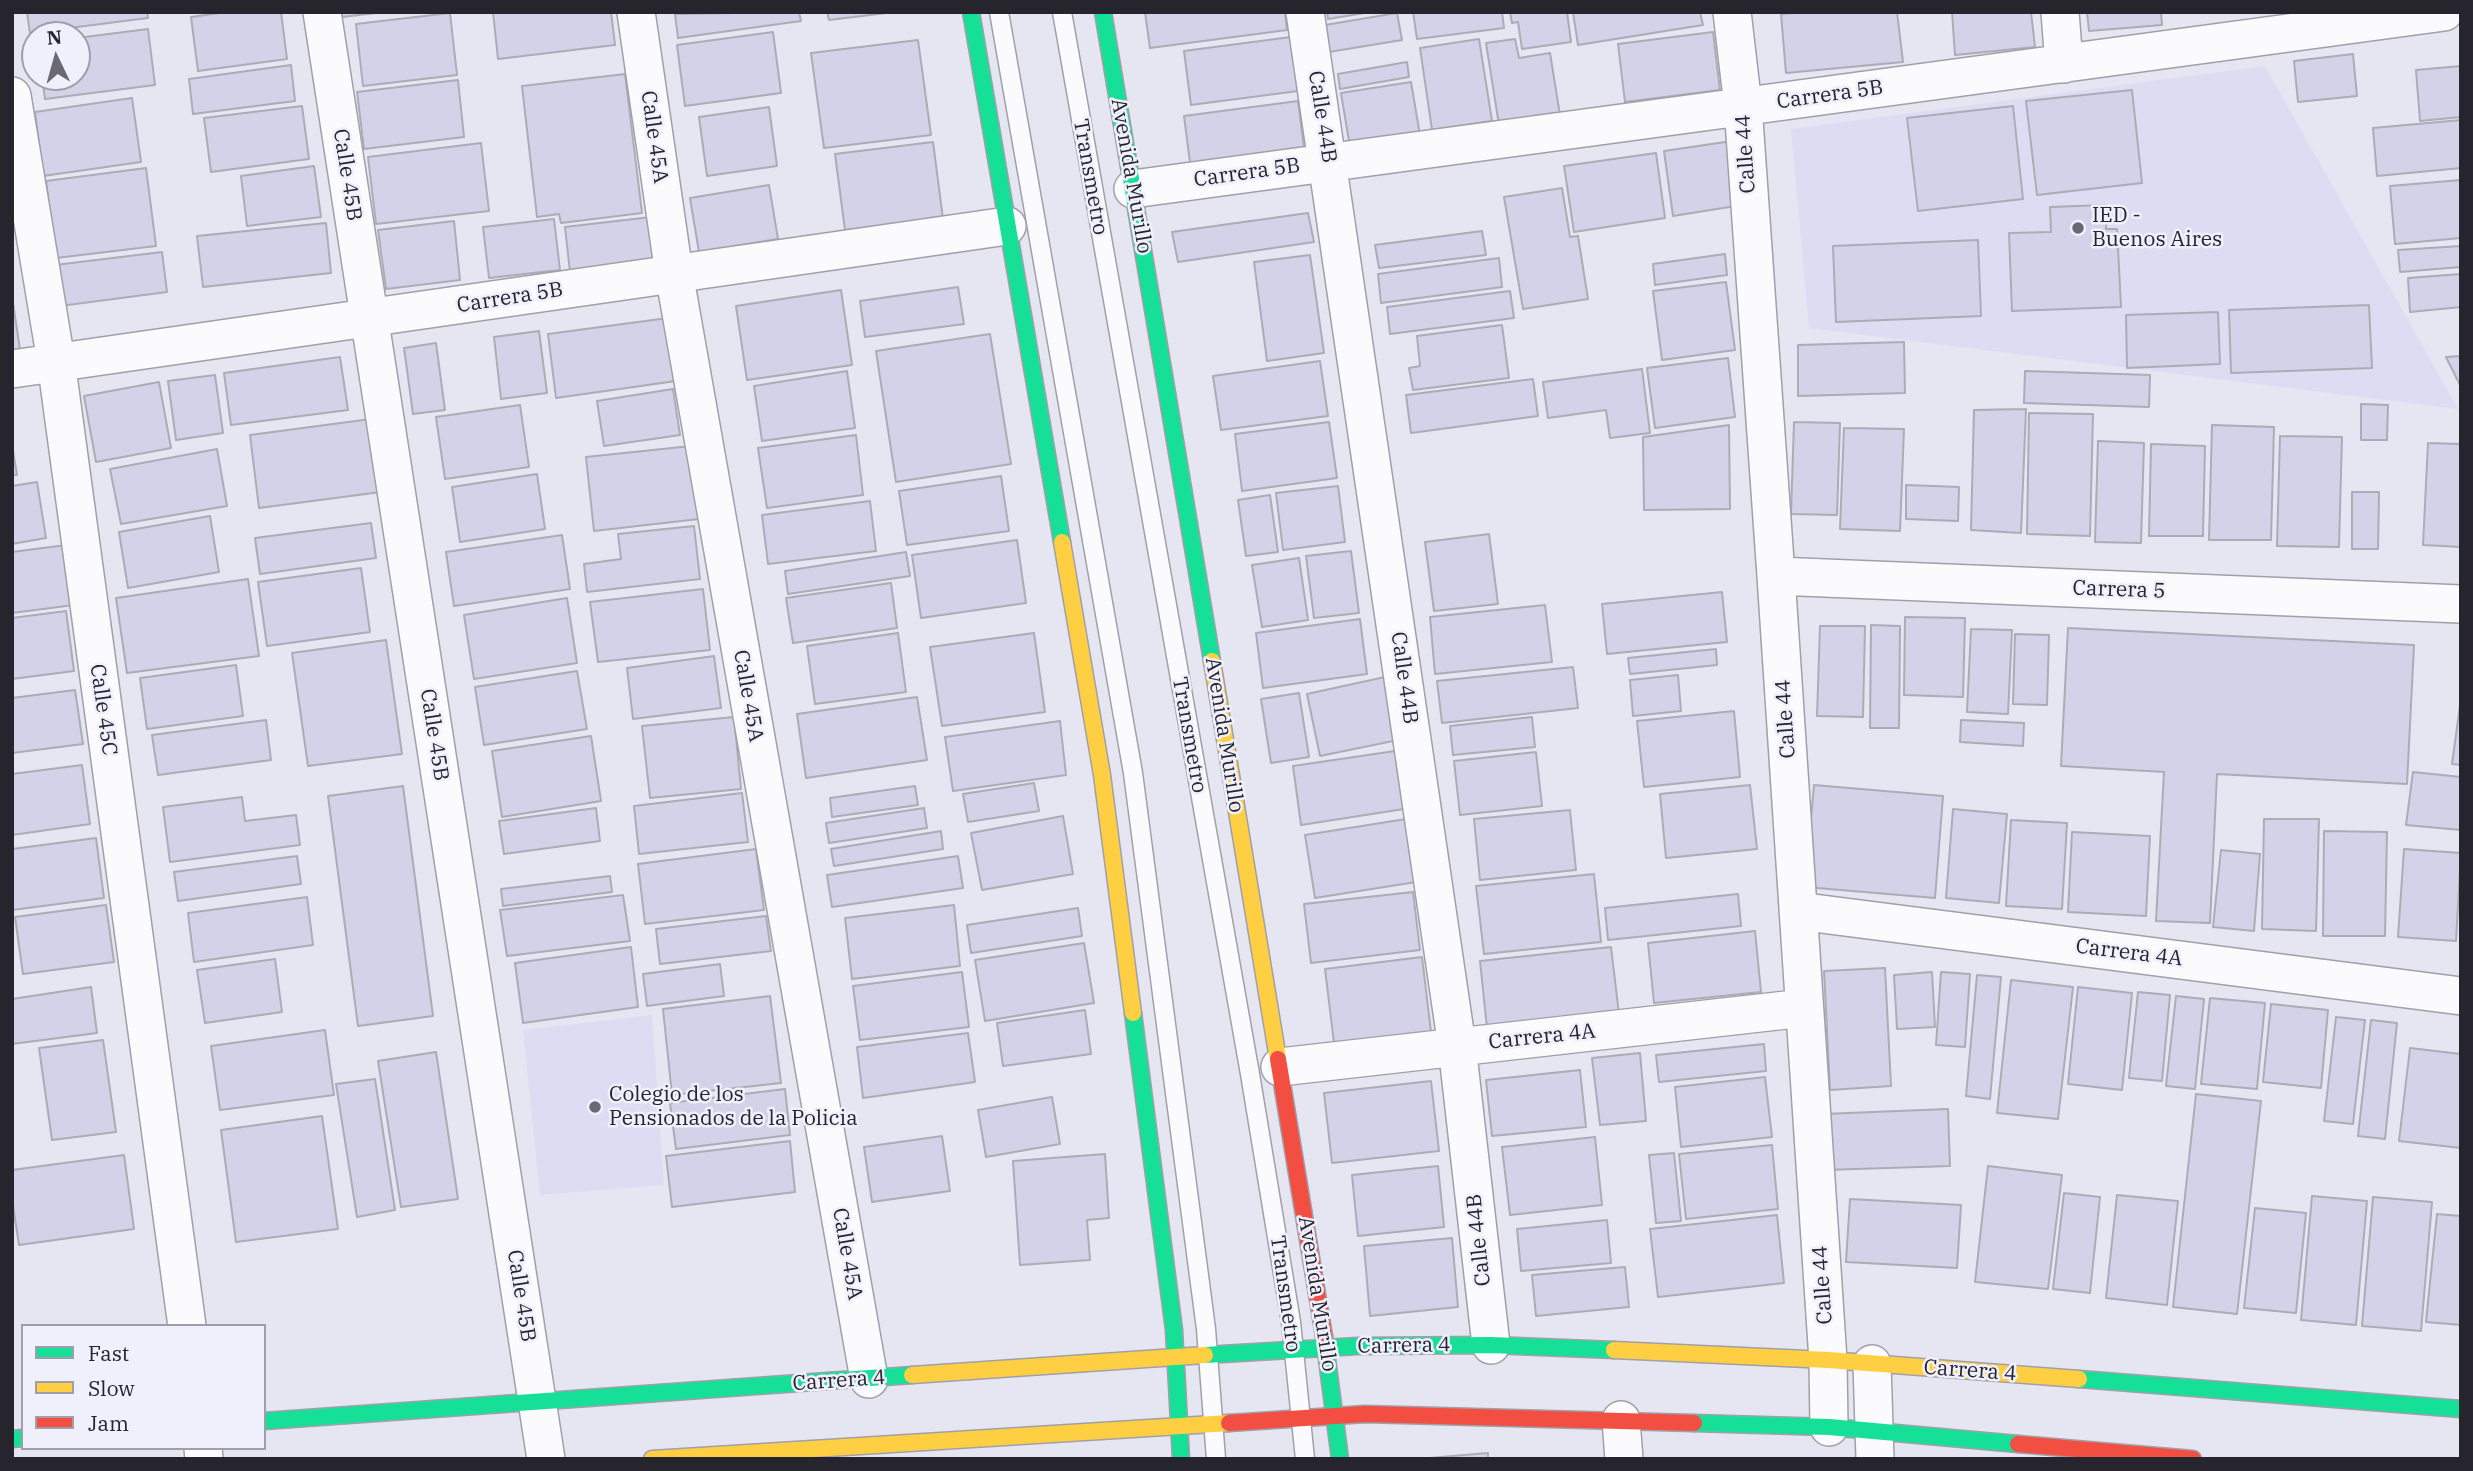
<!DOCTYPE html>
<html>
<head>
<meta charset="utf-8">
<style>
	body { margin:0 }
	#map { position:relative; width:2473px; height:1471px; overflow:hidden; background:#e6e5f2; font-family:"IBM Plex Serif",serif }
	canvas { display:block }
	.frame { position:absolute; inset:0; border:14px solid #26252e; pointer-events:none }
	.legend { position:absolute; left:21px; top:1324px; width:245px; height:126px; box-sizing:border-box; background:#f0effc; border:2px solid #9f9eaa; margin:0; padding:9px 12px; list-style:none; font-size:21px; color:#26252e }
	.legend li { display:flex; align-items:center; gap:14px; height:35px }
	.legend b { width:35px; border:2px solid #9f9eaa }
	.north { position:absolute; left:21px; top:21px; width:70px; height:70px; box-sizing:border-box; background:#f0effc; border:2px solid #9f9eaa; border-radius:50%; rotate:355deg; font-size:19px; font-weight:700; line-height:28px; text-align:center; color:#26252e }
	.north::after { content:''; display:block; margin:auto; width:24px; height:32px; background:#696873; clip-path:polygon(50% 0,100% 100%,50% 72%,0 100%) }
</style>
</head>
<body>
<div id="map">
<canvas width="2473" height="1471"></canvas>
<div class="frame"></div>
<ul class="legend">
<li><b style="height:9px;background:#16e098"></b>Fast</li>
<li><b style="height:9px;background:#ffcf43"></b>Slow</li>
<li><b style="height:9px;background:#f24e42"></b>Jam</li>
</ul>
<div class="north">N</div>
</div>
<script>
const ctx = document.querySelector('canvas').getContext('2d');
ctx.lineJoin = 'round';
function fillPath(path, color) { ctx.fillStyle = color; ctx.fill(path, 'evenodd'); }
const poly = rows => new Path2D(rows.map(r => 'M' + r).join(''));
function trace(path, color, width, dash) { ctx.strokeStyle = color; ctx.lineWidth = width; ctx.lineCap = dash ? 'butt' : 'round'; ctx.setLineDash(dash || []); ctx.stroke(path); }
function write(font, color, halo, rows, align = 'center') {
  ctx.font = font + ' "IBM Plex Serif",serif'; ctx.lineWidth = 5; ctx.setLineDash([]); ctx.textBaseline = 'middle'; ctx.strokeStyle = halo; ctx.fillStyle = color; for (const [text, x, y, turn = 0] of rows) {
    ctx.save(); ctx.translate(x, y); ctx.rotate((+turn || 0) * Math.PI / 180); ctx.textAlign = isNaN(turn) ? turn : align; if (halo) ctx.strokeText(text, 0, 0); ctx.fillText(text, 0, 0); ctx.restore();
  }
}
const built = poly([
	[2265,66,2458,409,1809,328,1791,129],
	[652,1015,664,1185,540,1195,523,1030]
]);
const building = poly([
	[27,12,147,12,148,18,30,33,27,12],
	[227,12,281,12,287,59,198,71,191,17,227,12],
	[342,12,385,12,342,17,342,12],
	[493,12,611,12,615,45,498,59,493,12],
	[799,12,801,21,678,38,675,14,799,12],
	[827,12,895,12,829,20,827,12],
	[1145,12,1285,12,1287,30,1150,48,1145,12],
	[1327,12,1371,12,1328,19,1327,12],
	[1413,12,1502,12,1504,28,1417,39,1413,12],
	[1510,12,1567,12,1571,42,1522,49,1518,22,1512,23,1510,12],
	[1573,12,1700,12,1703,25,1578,45,1573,12],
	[1804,12,1897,12,1903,62,1786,73,1781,14,1804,12],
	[1952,12,2031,12,2035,47,1955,55,1952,12],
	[2087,12,2161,12,2162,25,2089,31,2087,12],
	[450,13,457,75,363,86,356,24,450,13],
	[1397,13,1402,40,1329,52,1325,25,1397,13],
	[148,29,155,85,45,99,42,77,77,77,77,38,148,29],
	[773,32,781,93,685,106,677,45,773,32],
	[1713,32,1720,90,1625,102,1618,44,1713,32],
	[1291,37,1298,91,1191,105,1184,51,1291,37],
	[1479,39,1492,121,1432,130,1420,48,1479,39],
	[1515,39,1519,58,1550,53,1560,115,1499,125,1486,43,1515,39],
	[918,40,931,135,824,148,811,53,918,40],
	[2353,54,2357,96,2298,102,2294,61,2353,54],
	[1407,62,1409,77,1340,89,1338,74,1407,62],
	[291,65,295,101,193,114,189,79,291,65],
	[2461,66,2461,117,2420,121,2416,70,2461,66],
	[625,74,642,213,561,223,559,214,537,217,522,86,625,74],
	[458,80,464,137,364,149,357,92,458,80],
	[1411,82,1421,141,1351,153,1341,93,1411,82],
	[2132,90,2142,183,2037,195,2026,101,2132,90],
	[132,98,141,162,43,176,35,112,132,98],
	[1298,101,1305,155,1191,170,1184,116,1298,101],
	[302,106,309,159,211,172,204,118,302,106],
	[2013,106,2023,199,1918,211,1907,118,2013,106],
	[769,107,777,166,707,176,699,117,769,107],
	[2461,120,2461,168,2377,176,2373,128,2461,120],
	[1732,141,1742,205,1673,216,1664,151,1732,141],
	[933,142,943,219,845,230,835,154,933,142],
	[481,143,489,211,376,224,368,157,481,143],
	[1656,153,1665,218,1574,232,1564,166,1656,153],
	[314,166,321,217,247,226,241,176,314,166],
	[146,168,156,246,56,258,46,181,146,168],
	[2461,180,2461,238,2395,244,2390,186,2461,180],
	[769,185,778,239,699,252,690,198,769,185],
	[1562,188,1570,237,1578,236,1588,299,1523,309,1504,197,1562,188],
	[2106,205,2106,229,2117,229,2121,307,2012,311,2009,233,2051,232,2050,207,2106,205],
	[1308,213,1314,242,1178,262,1172,232,1308,213],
	[651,217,656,262,570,272,565,227,651,217],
	[554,219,560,270,489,278,483,227,554,219],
	[454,221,460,280,386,289,378,230,454,221],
	[326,223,331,273,203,287,197,236,326,223],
	[1482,231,1486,255,1379,268,1375,245,1482,231],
	[1978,240,1981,316,1836,322,1833,246,1978,240],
	[2461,246,2461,267,2400,272,2398,250,2461,246],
	[162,252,167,292,60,306,55,265,162,252],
	[1725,254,1727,275,1655,285,1653,264,1725,254],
	[1310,255,1324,353,1267,361,1254,262,1310,255],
	[1499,258,1502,287,1381,303,1378,274,1499,258],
	[2461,274,2461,307,2410,312,2408,278,2461,274],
	[1726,282,1735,350,1662,360,1653,291,1726,282],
	[958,287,964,324,865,337,860,301,958,287],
	[841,290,852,365,747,380,736,306,841,290],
	[1510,291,1514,318,1390,334,1387,307,1510,291],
	[12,296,20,350,12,351,12,296],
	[2369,305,2372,368,2231,373,2229,310,2369,305],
	[2218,312,2220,364,2127,368,2126,315,2218,312],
	[668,318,676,381,556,398,548,334,668,318],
	[1502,325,1509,378,1413,390,1409,368,1420,366,1417,336,1502,325],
	[539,331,547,393,501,399,494,337,539,331],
	[990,334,1011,464,896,482,876,351,990,334],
	[1904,342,1905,393,1798,396,1798,345,1904,342],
	[436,343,445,410,413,414,404,348,436,343],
	[2461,356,2461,387,2446,357,2461,356],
	[340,357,348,410,231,425,224,373,340,357],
	[1728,358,1735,417,1655,428,1647,368,1728,358],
	[1320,361,1328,416,1221,430,1213,376,1320,361],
	[1642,369,1650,433,1610,438,1606,410,1548,418,1543,382,1642,369],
	[847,371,855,428,762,441,754,386,847,371],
	[2025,371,2150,375,2149,407,2024,403,2025,371],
	[215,375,223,433,176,440,168,381,215,375],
	[1533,379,1538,416,1411,433,1406,395,1533,379],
	[159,382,171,448,96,462,84,396,159,382],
	[673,389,680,435,604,446,597,401,673,389],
	[2361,404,2388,405,2387,440,2361,440,2361,404],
	[520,405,529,467,445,479,436,417,520,405],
	[2026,409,2021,533,1971,530,1974,410,2026,409],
	[2029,413,2093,414,2090,536,2027,534,2029,413],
	[371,419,381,492,259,508,250,435,371,419],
	[1329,422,1337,478,1242,491,1235,434,1329,422],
	[1794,422,1840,423,1837,515,1791,514,1794,422],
	[1729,425,1730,509,1644,510,1643,437,1729,425],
	[2212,425,2274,427,2271,540,2209,540,2212,425],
	[1844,428,1904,429,1900,531,1840,529,1844,428],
	[856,435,863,495,767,508,758,448,856,435],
	[2280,436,2342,437,2339,547,2277,546,2280,436],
	[2098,441,2144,443,2141,543,2095,542,2098,441],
	[2428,443,2461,444,2461,547,2423,545,2428,443],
	[2151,444,2205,446,2203,536,2149,536,2151,444],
	[12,445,17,475,12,475,12,445],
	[691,446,699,519,594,531,586,457,691,446],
	[217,449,227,506,121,524,110,469,217,449],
	[537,474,545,529,460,542,452,487,537,474],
	[1001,476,1009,531,907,545,899,491,1001,476],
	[37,482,46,538,12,544,12,486,37,482],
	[1906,485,1959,487,1958,521,1906,519,1906,485],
	[1338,486,1345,542,1283,550,1276,493,1338,486],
	[2352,492,2379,492,2378,549,2352,549,2352,492],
	[1270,495,1278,552,1246,556,1238,500,1270,495],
	[870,501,876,551,768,564,762,515,870,501],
	[210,516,219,572,128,588,119,532,210,516],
	[371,523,376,558,260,574,255,538,371,523],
	[694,526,700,579,587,592,584,564,621,559,618,534,694,526],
	[1489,534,1498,604,1434,611,1425,542,1489,534],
	[562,535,570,589,454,606,446,552,562,535],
	[1017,540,1026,603,921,618,912,555,1017,540],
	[66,545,74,605,12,613,12,552,66,545],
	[1351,551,1359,613,1314,618,1306,556,1351,551],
	[906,552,910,576,788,594,785,571,906,552],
	[1299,558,1308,620,1262,627,1252,565,1299,558],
	[361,568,370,632,267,646,258,582,361,568],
	[248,579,259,656,127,673,116,598,248,579],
	[891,583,897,628,793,643,786,598,891,583],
	[703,589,710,650,598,662,590,602,703,589],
	[1722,592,1727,642,1607,654,1602,604,1722,592],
	[567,598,577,663,474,679,464,615,567,598],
	[1545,605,1552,662,1435,674,1430,617,1545,605],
	[66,611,74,671,12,679,12,618,66,611],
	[1905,617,1965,618,1963,697,1904,695,1905,617],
	[1360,619,1367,674,1263,688,1256,633,1360,619],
	[1871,625,1900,626,1899,728,1870,728,1871,625],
	[1820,626,1865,626,1863,717,1817,716,1820,626],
	[2068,628,2414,645,2407,784,2217,774,2210,923,2156,921,2164,772,2061,766,2068,628],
	[1971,629,2012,630,2008,714,1967,712,1971,629],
	[898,633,906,692,815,704,807,646,898,633],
	[1034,633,1045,712,942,726,930,647,1034,633],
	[2015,634,2049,635,2047,705,2013,704,2015,634],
	[386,640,402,754,308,766,292,653,386,640],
	[1716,649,1717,665,1630,674,1628,658,1716,649],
	[714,656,721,708,633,719,627,668,714,656],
	[236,665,243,716,147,729,140,678,236,665],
	[1573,667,1578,708,1442,723,1437,681,1573,667],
	[577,671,587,729,484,745,475,687,577,671],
	[1678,675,1681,711,1633,716,1630,680,1678,675],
	[1385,677,1398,740,1320,756,1307,694,1385,677],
	[75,690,83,744,12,753,12,698,75,690],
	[1299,693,1309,757,1271,763,1261,699,1299,693],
	[917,697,927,760,806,778,797,714,917,697],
	[2461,698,2461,765,2452,764,2461,698],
	[1734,711,1740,777,1644,787,1637,721,1734,711],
	[734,717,741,789,650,798,642,726,734,717],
	[1532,717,1535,747,1453,755,1450,726,1532,717],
	[266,720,271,760,158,775,152,735,266,720],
	[1961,720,2024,723,2023,746,1960,742,1961,720],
	[1060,721,1066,775,953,791,945,737,1060,721],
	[591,736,601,801,502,817,492,751,591,736],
	[1395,751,1404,809,1301,825,1293,766,1395,751],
	[1536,752,1542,806,1460,815,1454,761,1536,752],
	[82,765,90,824,12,835,12,774,82,765],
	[2413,772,2461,777,2461,830,2406,825,2413,772],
	[1034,783,1039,811,968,822,963,794,1034,783],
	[1750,785,1757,849,1666,858,1660,794,1750,785],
	[1814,785,1943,796,1935,898,1805,887,1814,785],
	[403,786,433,1016,358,1026,328,796,403,786],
	[915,786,918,805,832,817,830,798,915,786],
	[742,793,748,842,639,854,634,806,742,793],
	[242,797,245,821,296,815,300,845,170,862,163,807,242,797],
	[596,808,600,841,504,854,499,821,596,808],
	[924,808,927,828,829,843,826,823,924,808],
	[1953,809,2007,814,1999,903,1946,898,1953,809],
	[1570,810,1576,870,1480,880,1474,819,1570,810],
	[1063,816,1073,874,982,890,971,833,1063,816],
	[1406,819,1416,882,1315,898,1305,835,1406,819],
	[2264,819,2319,819,2316,931,2262,929,2264,819],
	[2011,820,2067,823,2062,909,2006,906,2011,820],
	[941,831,943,849,834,866,831,849,941,831],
	[2324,831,2387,832,2385,936,2323,936,2324,831],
	[2072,832,2150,836,2146,916,2068,912,2072,832],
	[96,838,104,898,12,910,12,849,96,838],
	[756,849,764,910,645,924,638,864,756,849],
	[2404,849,2461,853,2456,941,2398,937,2404,849],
	[2221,850,2260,854,2254,931,2213,927,2221,850],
	[297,856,301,884,178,901,174,872,297,856],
	[958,856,963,888,832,907,827,875,958,856],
	[1594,874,1601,942,1484,954,1476,886,1594,874],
	[610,876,612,892,503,906,501,889,610,876],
	[1413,892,1420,950,1311,963,1304,904,1413,892],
	[1738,894,1741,926,1608,940,1605,908,1738,894],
	[623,895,630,941,507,956,500,910,623,895],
	[307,897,313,945,194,962,188,913,307,897],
	[106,905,114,962,23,974,15,917,106,905],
	[954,905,960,966,852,979,845,918,954,905],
	[1078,908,1082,936,971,953,967,925,1078,908],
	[766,916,771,951,660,964,656,929,766,916],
	[1755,931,1761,992,1654,1003,1648,943,1755,931],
	[1084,943,1094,1003,985,1021,975,960,1084,943],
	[631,947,638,1007,523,1023,515,963,631,947],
	[1611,947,1619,1014,1487,1028,1480,961,1611,947],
	[1422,957,1431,1032,1334,1043,1325,969,1422,957],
	[275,959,282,1012,205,1023,197,970,275,959],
	[720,964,724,996,647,1006,643,974,720,964],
	[1885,968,1891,1086,1830,1090,1824,971,1885,968],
	[962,972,969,1027,860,1040,853,986,962,972],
	[1932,972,1935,1027,1897,1029,1894,975,1932,972],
	[1941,972,1970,974,1965,1047,1936,1045,1941,972],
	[1977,975,2001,977,1990,1099,1966,1096,1977,975],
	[2011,980,2073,987,2058,1119,1997,1113,2011,980],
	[91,987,97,1033,12,1044,12,999,91,987],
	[2078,987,2132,993,2122,1090,2068,1084,2078,987],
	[2138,992,2170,995,2162,1081,2129,1078,2138,992],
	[770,996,781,1083,672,1095,663,1009,770,996],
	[2176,996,2204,999,2195,1089,2166,1086,2176,996],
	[2210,998,2265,1003,2257,1089,2201,1084,2210,998],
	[2271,1004,2328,1010,2321,1088,2263,1082,2271,1004],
	[1085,1010,1091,1054,1003,1066,997,1023,1085,1010],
	[2336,1017,2365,1020,2353,1124,2324,1121,2336,1017],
	[2371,1020,2397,1023,2385,1139,2358,1136,2371,1020],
	[325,1030,334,1095,220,1110,211,1046,325,1030],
	[968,1033,975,1082,863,1098,857,1047,968,1033],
	[103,1040,116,1132,52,1140,39,1048,103,1040],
	[1764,1044,1766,1071,1659,1082,1656,1055,1764,1044],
	[2410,1048,2461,1054,2461,1148,2399,1141,2410,1048],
	[436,1052,458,1199,401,1207,378,1061,436,1052],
	[1640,1053,1646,1121,1600,1125,1592,1058,1640,1053],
	[1580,1070,1586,1127,1492,1136,1486,1080,1580,1070],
	[1765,1077,1772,1137,1681,1147,1675,1087,1765,1077],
	[375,1079,395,1210,357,1217,336,1084,375,1079],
	[1431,1081,1439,1151,1332,1163,1324,1093,1431,1081],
	[785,1089,790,1135,676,1149,670,1103,785,1089],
	[2196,1094,2261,1101,2237,1314,2173,1307,2196,1094],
	[1052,1097,1060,1144,986,1157,978,1110,1052,1097],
	[1948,1109,1950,1166,1825,1170,1823,1114,1948,1109],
	[322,1116,338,1229,236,1242,221,1130,322,1116],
	[942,1136,950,1191,872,1202,864,1147,942,1136],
	[1595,1137,1602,1205,1510,1215,1502,1147,1595,1137],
	[790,1141,795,1192,672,1207,666,1156,790,1141],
	[1772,1145,1778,1209,1686,1219,1679,1154,1772,1145],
	[1674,1153,1681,1221,1656,1223,1649,1155,1674,1153],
	[1105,1154,1109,1218,1087,1220,1090,1260,1020,1265,1013,1161,1105,1154],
	[124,1155,134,1229,19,1245,12,1199,12,1170,124,1155],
	[1438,1166,1444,1227,1358,1236,1352,1175,1438,1166],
	[1988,1166,2062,1175,2048,1289,1975,1282,1988,1166],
	[2064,1193,2100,1197,2090,1293,2053,1289,2064,1193],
	[2117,1195,2178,1201,2167,1305,2106,1298,2117,1195],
	[2312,1196,2367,1201,2356,1325,2301,1320,2312,1196],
	[2373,1197,2432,1202,2421,1331,2362,1326,2373,1197],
	[1850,1199,1961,1205,1957,1268,1846,1262,1850,1199],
	[2255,1208,2306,1213,2296,1313,2244,1308,2255,1208],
	[2437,1214,2461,1216,2461,1325,2426,1322,2437,1214],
	[1777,1215,1784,1283,1658,1297,1650,1229,1777,1215],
	[1607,1220,1611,1263,1521,1271,1517,1229,1607,1220],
	[1452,1238,1458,1307,1370,1316,1364,1246,1452,1238],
	[1625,1267,1629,1307,1536,1316,1532,1275,1625,1267],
	[1488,1453,1488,1459,1417,1459,1488,1453]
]);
const lane = poly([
	[999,12,1133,773,1206,1329,1216,1459],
	[1062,12,1250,1074,1291,1322,1305,1459]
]);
const street = poly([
	[322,12,546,1459],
	[636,12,674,273,869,1379],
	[1305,12,1457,1046,1491,1345],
	[1732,12,1743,106,1776,576,1828,1360,1829,1427],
	[2060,12,2064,64],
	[12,96,56,361,187,1326],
	[1133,189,2444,12],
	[12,369,1007,226],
	[1776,576,2461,604],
	[1798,911,2461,996],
	[1280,1067,1804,1008],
	[1872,1364,1875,1459],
	[1621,1420,1624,1459],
	[203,1448,204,1459]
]);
const fast = poly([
	[971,12,1062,542],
	[1103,12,1212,661],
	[1133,1013,1174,1330,1181,1459],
	[1324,1336,1340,1459],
	[1205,1355,1358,1346,1491,1345,1614,1350],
	[2079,1379,2461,1409],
	[264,1421,912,1375],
	[1694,1423,1829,1427,2018,1444],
	[12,1439,23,1438]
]);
const slow = poly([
	[1062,542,1102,775,1133,1013],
	[1212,661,1278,1059],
	[1614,1350,1828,1360,2079,1379],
	[912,1375,1205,1355],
	[652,1459,1229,1423]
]);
const jam = poly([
	[1278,1059,1324,1336],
	[1229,1423,1365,1414,1694,1423],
	[2018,1444,2193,1459]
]);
const markers = [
	[2078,228,7,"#696873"],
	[595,1107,7,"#696873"]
];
const streetNames = [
	["Carrera 5B",1830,95,-8],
	["Calle 44B",1322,117,81],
	["Calle 45A",654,137,82],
	["Calle 44",1746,154,-94],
	["Carrera 5B",1247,173,-8],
	["Calle 45B",347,175,81],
	["Avenida Murillo",1131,176,80],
	["Transmetro",1090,177,80],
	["Carrera 5B",510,298,-9],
	["Carrera 5",2119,590,2],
	["Calle 44B",1404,678,82],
	["Calle 45A",748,696,80],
	["Calle 45C",103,710,82],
	["Calle 44",1786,719,-94],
	["Calle 45B",434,735,81],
	["Transmetro",1189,735,80],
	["Avenida Murillo",1224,735,81],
	["Carrera 4A",2129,953,7],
	["Carrera 4A",1542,1037,-6],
	["Calle 44B",1479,1240,-96],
	["Calle 45A",847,1254,80],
	["Calle 44",1823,1285,-94],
	["Transmetro",1285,1294,82],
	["Avenida Murillo",1317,1294,81],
	["Calle 45B",521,1296,81],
	["Carrera 4",1404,1346,-1],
	["Carrera 4",1970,1371,4],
	["Carrera 4",839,1381,-4]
];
const poiNames = [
	["IED -",2092,216],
	["Buenos Aires",2092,240],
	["Colegio de los",609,1095],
	["Pensionados de la Policia",609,1119]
];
fillPath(built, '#dedcf2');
fillPath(building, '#d4d2e8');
trace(building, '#acacb6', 2);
trace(lane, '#a1a0a9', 21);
trace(street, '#a1a0a9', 40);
trace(fast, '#a1a0a9', 19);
trace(slow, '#a1a0a9', 19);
trace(jam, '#a1a0a9', 19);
trace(lane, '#fbfbfd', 18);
trace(street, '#fbfbfd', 37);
trace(fast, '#16e098', 16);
trace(slow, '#ffcf43', 16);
trace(jam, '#f24e42', 16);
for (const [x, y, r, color] of markers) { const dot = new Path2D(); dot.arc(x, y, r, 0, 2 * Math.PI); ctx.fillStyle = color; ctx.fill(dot); trace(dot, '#f0effc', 2.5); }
write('21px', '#26252e', '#f0effc', streetNames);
write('21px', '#26252e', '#f0effc', poiNames, 'left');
</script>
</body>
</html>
